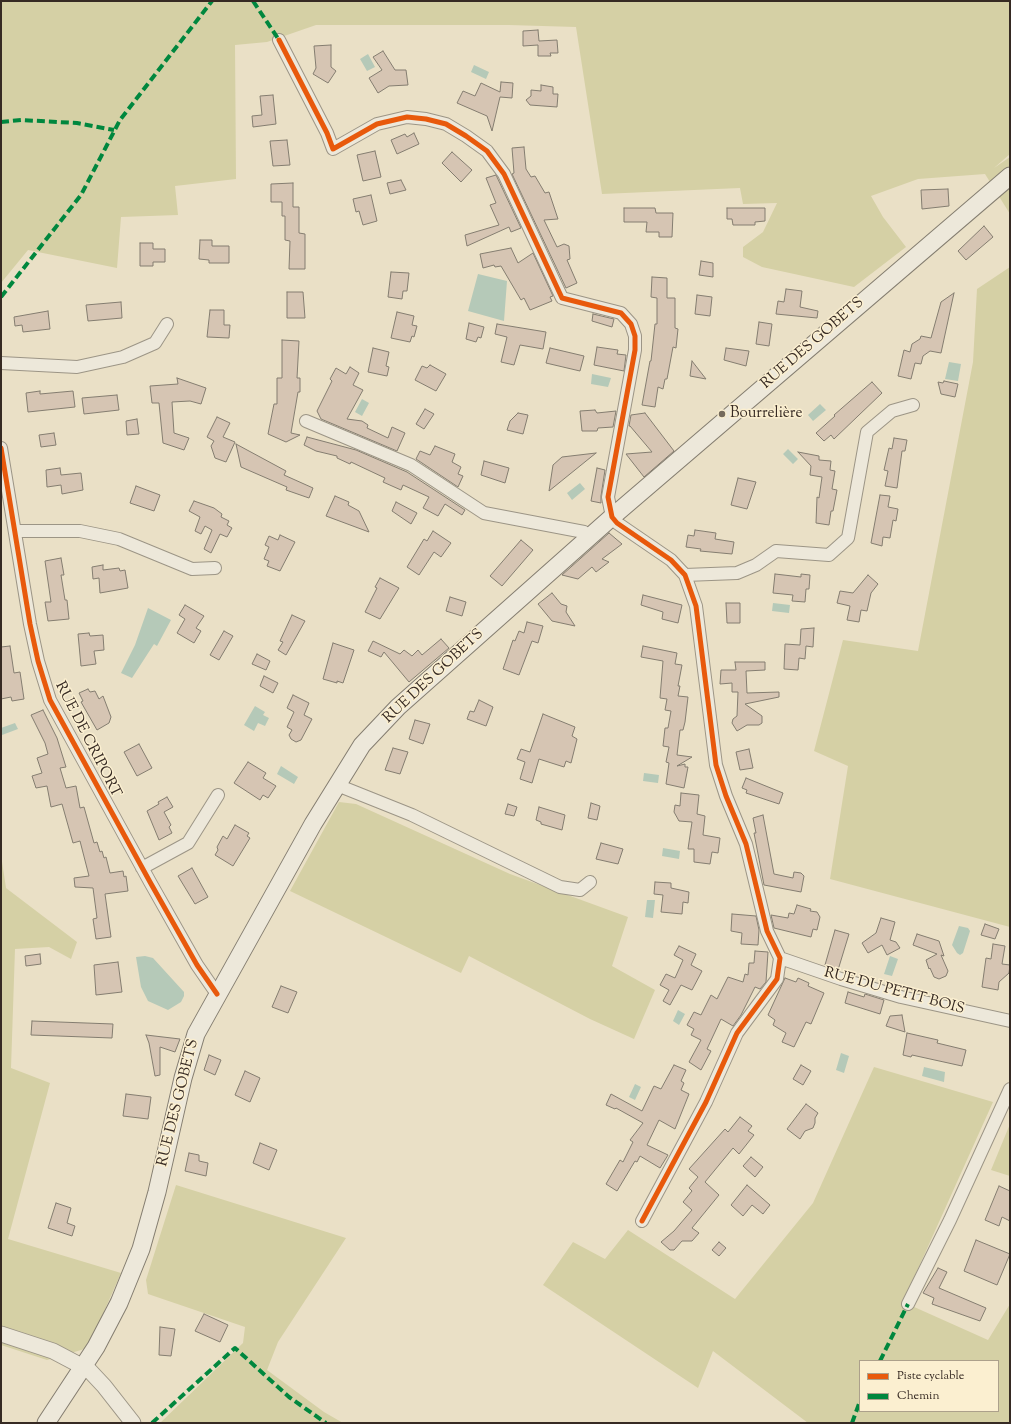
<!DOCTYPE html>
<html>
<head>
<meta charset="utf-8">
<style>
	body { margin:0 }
	#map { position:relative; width:1011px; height:1424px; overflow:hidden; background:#eae0c6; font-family:"Sorts Mill Goudy",serif }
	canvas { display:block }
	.frame { position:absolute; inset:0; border:2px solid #362a23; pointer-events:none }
	.legend { position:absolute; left:859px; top:1360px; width:140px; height:52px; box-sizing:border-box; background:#fbefd0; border:1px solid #aca08b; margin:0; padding:5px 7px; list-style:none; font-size:12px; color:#362a23 }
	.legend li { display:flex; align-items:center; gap:8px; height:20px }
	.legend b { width:20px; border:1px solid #aca08b }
</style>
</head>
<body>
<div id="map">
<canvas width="1011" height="1424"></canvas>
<div class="frame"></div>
<ul class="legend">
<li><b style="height:5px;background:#e8590c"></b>Piste cyclable</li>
<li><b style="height:5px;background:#00873e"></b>Chemin</li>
</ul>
</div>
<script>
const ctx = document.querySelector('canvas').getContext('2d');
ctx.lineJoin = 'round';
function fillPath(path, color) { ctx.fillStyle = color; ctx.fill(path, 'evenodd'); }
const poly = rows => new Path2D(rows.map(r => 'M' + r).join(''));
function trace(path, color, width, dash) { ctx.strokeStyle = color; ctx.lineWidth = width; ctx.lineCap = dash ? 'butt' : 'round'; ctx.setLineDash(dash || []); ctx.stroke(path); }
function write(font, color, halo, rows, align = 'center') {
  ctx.font = font + ' "Sorts Mill Goudy",serif'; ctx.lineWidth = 3; ctx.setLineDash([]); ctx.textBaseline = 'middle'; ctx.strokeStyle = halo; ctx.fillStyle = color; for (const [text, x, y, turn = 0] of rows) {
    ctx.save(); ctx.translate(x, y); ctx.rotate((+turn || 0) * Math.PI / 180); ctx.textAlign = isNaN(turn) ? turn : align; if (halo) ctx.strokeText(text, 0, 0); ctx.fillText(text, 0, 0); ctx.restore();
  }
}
const green = poly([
	[1,1,1010,1,1010,154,994,168,1010,157,1010,214,985,174,918,179,871,196,883,217,906,247,854,287,762,267,743,257,743,247,763,232,777,203,743,204,740,188,602,194,576,27,509,25,316,25,267,42,235,45,236,179,175,186,178,215,121,217,117,268,28,250,1,283],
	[1010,267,1010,927,830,879,848,766,814,751,843,640,918,651,973,362,977,289],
	[339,802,356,804,510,874,628,917,612,966,655,990,634,1039,590,1019,469,956,461,973,290,891],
	[1,855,6,888,77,942,71,959,49,947,15,949,11,1068,50,1083,8,1239,121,1273,88,1348,47,1360,1,1345],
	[874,1067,993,1102,903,1302,988,1340,1010,1304,1010,1423,808,1423,713,1351,698,1388,543,1285,573,1242,605,1259,628,1230,735,1299,813,1203],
	[860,1361,998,1361,998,1411,860,1411],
	[1010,1124,1010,1176,991,1170],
	[176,1185,346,1238,278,1342,267,1370,324,1412,343,1423,160,1423,243,1343,245,1327,148,1294,146,1280]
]);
const water = poly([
	[368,54,375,67,367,71,360,59],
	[474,65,489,72,486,79,471,72],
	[478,274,507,281,504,321,468,311],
	[949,362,961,364,958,381,945,379],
	[592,374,611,378,608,387,591,384],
	[362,399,369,403,362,416,355,412],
	[820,404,826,410,813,421,808,415],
	[788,449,798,459,793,464,783,454],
	[580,483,585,489,572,500,567,493],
	[773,603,790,605,789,613,772,611],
	[148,608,171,620,157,646,154,644,132,678,121,673,135,645],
	[255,706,265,712,263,715,269,718,265,726,258,723,254,731,244,725],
	[15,723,18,729,2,735,1,728],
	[281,766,298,777,294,784,277,774],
	[644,773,659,775,658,783,643,781],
	[663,848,680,851,679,859,662,856],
	[647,900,655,900,653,918,645,917],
	[959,926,968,928,970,931,963,953,960,955,957,953,952,945],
	[145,956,153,958,184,992,184,996,181,1002,168,1010,148,1001,141,987,136,957],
	[890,956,898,959,892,976,884,974],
	[678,1010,685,1014,679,1025,673,1021],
	[841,1053,849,1056,844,1073,836,1070],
	[924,1067,945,1072,944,1082,922,1076],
	[635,1084,641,1087,635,1100,629,1097]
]);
const building = poly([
	[538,30,539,41,557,40,558,53,550,53,551,56,538,56,538,45,523,46,523,31,538,30],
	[331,45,331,67,336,71,328,83,313,74,316,68,314,46,331,45],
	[383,51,395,70,406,70,408,85,389,86,378,93,369,78,382,70,373,57,383,51],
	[501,82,513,83,512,98,500,97,492,131,487,116,457,103,463,91,475,96,481,83,500,92,501,82],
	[541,85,553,87,553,94,558,94,557,107,530,105,526,100,531,96,531,90,541,91,541,85],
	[273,95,276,124,253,127,252,116,262,115,260,96,273,95],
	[414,133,419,144,397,154,391,140,405,134,407,137,414,133],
	[287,140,290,165,273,166,270,141,287,140],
	[524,147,526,169,531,177,535,176,545,193,549,192,558,219,544,220,557,247,564,244,569,246,570,259,567,260,577,283,566,288,512,174,514,173,512,148,524,147],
	[375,151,381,177,363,181,357,155,375,151],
	[452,152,472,170,461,182,442,163,452,152],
	[496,175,521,228,511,232,509,227,467,246,465,235,499,225,490,205,496,203,486,178,496,175],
	[401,180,406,190,390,194,387,183,401,180],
	[293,183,293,207,299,207,299,233,305,234,305,269,289,269,290,241,285,240,285,216,282,216,282,202,271,202,271,184,293,183],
	[948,189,949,206,922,209,921,190,948,189],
	[371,195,377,221,363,225,359,211,356,212,353,199,371,195],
	[624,208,655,208,656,213,673,213,672,237,659,237,659,232,646,232,647,222,624,222,624,208],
	[727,208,765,208,765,221,755,222,755,225,733,225,732,219,727,219,727,208],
	[984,226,993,237,966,260,958,251,984,226],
	[200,240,212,240,212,246,229,246,229,263,209,263,209,260,199,259,200,240],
	[140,243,153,243,153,249,165,249,165,262,153,262,153,266,140,266,140,243],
	[511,248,518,263,533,253,553,296,550,297,552,301,530,310,524,298,521,300,501,266,495,267,494,265,483,268,480,254,511,248],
	[701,261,713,263,713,277,699,275,701,261],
	[391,272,409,273,407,291,403,291,402,299,388,297,391,272],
	[652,277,667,278,667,298,675,298,675,328,678,329,676,348,673,347,667,379,665,379,663,389,658,387,655,407,642,405,650,361,651,361,655,324,657,324,657,298,651,297,652,277],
	[786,289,802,291,800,307,818,311,817,318,776,314,778,301,784,302,786,289],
	[287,292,303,292,305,318,287,318,287,292],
	[954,293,941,353,930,351,923,356,921,364,915,363,911,379,898,376,904,350,910,352,912,344,920,339,921,336,931,338,941,302,954,293],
	[697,295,712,297,710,316,695,314,697,295],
	[121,302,122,318,88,321,86,305,121,302],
	[210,310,224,310,224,325,230,325,229,338,207,337,210,310],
	[48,311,50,329,23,332,22,325,15,326,14,317,48,311],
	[397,312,414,316,412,325,417,326,414,337,412,336,410,342,391,338,397,312],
	[593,314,614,319,612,327,592,321,593,314],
	[759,322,772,324,769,346,756,344,759,322],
	[469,323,484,327,481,338,478,337,476,342,466,339,469,323],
	[497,324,546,332,543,349,520,345,514,365,501,362,507,337,495,334,497,324],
	[282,340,299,341,297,378,300,378,300,392,298,392,291,433,300,435,286,442,268,434,274,404,277,404,277,378,282,378,282,340],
	[597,347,618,350,617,354,626,355,624,371,594,365,597,347],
	[373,348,389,352,386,366,389,367,387,376,368,372,373,348],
	[550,348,584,356,580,371,546,363,550,348],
	[726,348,749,351,746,366,724,360,726,348],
	[692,361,706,379,690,376,692,361],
	[430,365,446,374,436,391,415,380,422,366,427,368,430,365],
	[350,367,359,373,353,385,363,390,347,419,362,421,368,425,367,428,388,438,392,427,405,433,397,451,321,419,317,411,332,381,330,379,336,368,346,374,350,367],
	[177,378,206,388,201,404,190,401,172,402,174,433,189,438,184,450,163,443,159,403,152,403,150,386,178,384,177,378],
	[944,381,958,384,955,397,941,394,938,382,943,383,944,381],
	[872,382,882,393,834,439,831,435,824,441,816,433,835,416,834,415,872,382],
	[40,391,40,394,73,391,75,407,28,412,26,393,40,391],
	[117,395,119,410,84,414,82,398,117,395],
	[425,409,434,414,424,429,416,424,425,409],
	[595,410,597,413,616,411,613,427,598,428,597,431,582,431,580,411,595,410],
	[518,413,528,415,523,434,507,430,510,421,518,413],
	[645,413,674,451,644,477,626,454,652,452,630,426,629,426,631,415,645,413],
	[217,417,230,423,223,437,235,442,226,462,215,458,211,446,214,441,207,437,217,417],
	[137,419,139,434,127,435,126,421,137,419],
	[54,433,56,445,41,447,39,435,54,433],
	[307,437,356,450,407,472,465,510,462,515,445,504,438,516,423,508,429,497,403,485,401,490,383,482,385,478,351,462,350,464,337,458,337,456,316,451,304,445,307,437],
	[894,438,907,440,905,451,902,451,897,488,885,486,888,471,884,470,889,448,892,449,894,438],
	[236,444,286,471,284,475,313,488,309,498,286,490,287,487,241,467,236,444],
	[435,446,455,454,452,462,461,467,458,474,463,476,458,487,416,459,420,451,430,455,435,446],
	[798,452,819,456,819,460,831,461,830,470,835,471,832,489,837,490,833,511,831,511,829,525,816,523,817,497,819,498,822,477,810,475,811,466,798,452],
	[596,453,549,491,553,465,562,457,596,453],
	[484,461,509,468,505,483,481,475,484,461],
	[60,468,61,475,81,473,83,490,62,494,61,485,47,487,46,470,60,468],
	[597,468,605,470,601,496,601,503,591,501,597,468],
	[738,478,756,482,747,509,731,505,738,478],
	[136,486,160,495,154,511,130,503,136,486],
	[880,495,890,496,888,507,898,509,896,521,893,520,890,538,883,537,882,546,871,543,880,495],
	[335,496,349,502,348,505,359,511,369,532,326,516,335,496],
	[194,501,214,508,222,514,221,517,229,521,227,525,232,528,227,537,220,534,211,553,204,549,212,530,205,526,201,534,195,531,200,517,189,511,194,501],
	[396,502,417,513,411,524,392,511,396,502],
	[695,530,716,533,715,539,734,542,732,554,700,551,701,549,686,547,688,535,694,536,695,530],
	[433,531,451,543,441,557,434,552,419,575,407,567,424,539,427,541,433,531],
	[609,533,622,544,602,559,609,562,596,572,592,567,578,579,562,575,609,533],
	[280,535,295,542,280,571,267,566,269,561,264,559,269,547,265,545,269,536,278,540,280,535],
	[521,540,533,550,502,586,490,576,521,540],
	[61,558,64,575,61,575,65,600,67,600,69,619,48,621,45,602,51,602,45,561,61,558],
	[103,565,103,570,119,568,120,571,125,570,128,588,100,593,99,578,93,579,92,567,103,565],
	[775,574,801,577,801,574,810,575,809,589,806,589,805,602,792,601,793,595,773,593,775,574],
	[868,575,878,584,871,593,867,611,861,610,859,622,847,620,850,606,837,603,840,591,853,593,868,575],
	[380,578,399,588,380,619,365,612,377,588,375,587,380,578],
	[552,593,561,604,567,606,566,612,575,626,552,621,538,604,552,593],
	[643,595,682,605,678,623,662,619,663,612,641,605,643,595],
	[450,597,466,602,462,616,446,611,450,597],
	[726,603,740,603,740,623,727,623,726,603],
	[185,605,204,616,196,628,201,631,194,643,177,633,185,619,179,615,185,605],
	[292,615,305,621,286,655,278,650,283,642,280,641,292,615],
	[527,622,543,626,538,643,532,641,519,675,503,669,513,640,515,641,519,631,524,633,527,622],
	[814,628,813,647,806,646,805,659,799,658,798,670,784,669,785,644,800,645,801,629,814,628],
	[224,631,233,636,219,660,210,655,224,631],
	[89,633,90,636,103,635,104,650,94,651,96,664,81,666,78,634,89,633],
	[441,639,449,648,409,682,384,652,381,657,368,651,373,641,400,654,404,650,412,656,418,650,422,655,441,639],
	[333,643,354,650,343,683,337,681,337,683,323,679,333,643],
	[10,646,14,673,20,672,24,699,12,701,11,697,1,699,1,647,10,646],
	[643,646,677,653,675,664,682,665,678,686,680,686,678,696,688,697,685,722,683,730,680,730,677,755,692,757,677,766,685,764,685,767,688,767,684,788,666,784,669,763,666,762,669,747,663,746,665,728,668,728,671,711,665,710,667,699,660,698,663,661,641,657,643,646],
	[257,654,270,661,266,670,252,664,257,654],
	[735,662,765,662,765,670,746,671,747,693,779,692,779,697,745,704,762,716,762,723,759,725,747,725,737,731,732,723,733,719,737,716,738,692,732,692,732,683,720,684,721,670,736,670,735,662],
	[264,676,278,683,273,693,260,686,264,676],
	[88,689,90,692,95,691,99,699,103,696,111,717,109,723,97,730,81,702,83,701,79,693,88,689],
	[293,695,309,703,304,715,312,719,301,740,296,742,291,739,289,735,292,730,287,727,294,712,287,708,293,695],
	[479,700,493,707,486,726,467,719,470,711,474,712,479,700],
	[43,710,57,738,66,767,60,768,66,788,76,786,80,808,84,807,94,843,97,842,100,852,102,851,104,858,106,857,110,873,123,871,124,877,126,876,128,891,105,894,111,937,96,939,93,919,97,918,93,888,75,887,74,878,89,876,80,841,73,843,62,804,51,807,47,786,36,788,32,776,42,773,37,758,48,754,45,743,31,715,43,710],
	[543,714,575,727,572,736,577,739,571,763,566,761,564,767,539,759,532,783,520,779,525,762,517,759,521,749,530,752,543,714],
	[415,720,430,724,423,744,409,739,415,720],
	[139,744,152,768,137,776,124,752,139,744],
	[393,748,408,752,400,774,385,770,393,748],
	[749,749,753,768,740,770,736,752,749,749],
	[248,762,266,773,263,778,276,786,268,798,263,795,260,800,234,783,248,762],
	[746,778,783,793,779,804,746,793,747,790,742,788,746,778],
	[681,793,699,795,697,814,705,816,703,835,720,838,718,853,712,852,710,864,694,862,694,849,688,849,692,822,679,821,674,812,675,805,680,806,681,793],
	[167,797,173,807,164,812,171,825,169,827,172,833,159,840,147,811,159,804,158,802,167,797],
	[591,803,600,806,597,820,588,818,591,803],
	[508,804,517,807,514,816,505,814,508,804],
	[539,807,565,815,562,830,541,824,541,822,536,820,539,807],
	[763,815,774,874,793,878,794,872,801,873,804,876,801,892,764,885,754,833,756,833,753,818,763,815],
	[235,825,249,833,247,836,250,838,233,866,215,855,218,850,217,847,223,836,227,839,235,825],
	[601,843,623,849,618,864,596,859,601,843],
	[192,868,208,897,195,904,178,876,192,868],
	[655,882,671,883,671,888,689,892,688,903,683,902,682,914,661,912,663,895,654,894,655,882],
	[797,905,811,909,810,911,817,912,820,917,817,930,813,929,811,937,774,928,771,915,788,918,789,913,794,914,797,905],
	[732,914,756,916,759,930,758,945,741,944,742,933,731,931,732,914],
	[881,918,895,922,890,940,896,942,900,948,887,955,882,945,868,953,862,943,876,933,881,918],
	[985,924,999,929,995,939,981,935,985,924],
	[835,930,849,934,838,970,825,965,835,930],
	[917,934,939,941,944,956,941,955,948,971,946,976,939,979,934,977,930,968,929,969,926,960,937,954,913,945,917,934],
	[993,944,1005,946,1002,964,1010,965,1009,973,999,982,998,990,982,987,986,958,991,959,993,944],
	[679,946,696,954,691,965,702,971,692,990,681,985,670,1005,663,1001,669,990,660,985,666,974,675,978,683,960,674,955,679,946],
	[755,951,768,952,766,982,760,989,755,987,741,1015,733,1026,721,1019,707,1049,711,1051,701,1070,689,1062,701,1040,691,1035,694,1029,687,1025,694,1012,701,1015,711,995,717,999,728,977,743,982,745,974,748,975,749,963,754,963,755,951],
	[40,954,41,964,26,966,25,956,40,954],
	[118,962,122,992,96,995,94,965,118,962],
	[785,978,796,982,798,978,809,983,808,986,824,993,811,1024,806,1022,794,1047,782,1042,786,1033,773,1025,775,1020,768,1015,785,978],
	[281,986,297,992,288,1013,272,1007,281,986],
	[848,992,864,997,865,994,884,1000,880,1014,845,1003,848,992],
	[902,1015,905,1032,886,1026,890,1016,902,1015],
	[32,1021,113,1024,112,1038,31,1035,32,1021],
	[907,1033,938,1040,937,1043,966,1050,962,1066,912,1055,911,1057,903,1055,907,1033],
	[146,1035,180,1039,175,1052,160,1047,160,1075,155,1076,149,1043,146,1035],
	[209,1055,221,1060,215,1075,204,1070,209,1055],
	[674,1065,686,1070,681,1081,684,1083,681,1090,689,1094,675,1129,659,1120,647,1145,668,1155,660,1168,640,1156,637,1162,635,1161,617,1191,606,1184,620,1160,623,1162,633,1142,630,1140,643,1123,616,1108,615,1109,606,1105,611,1094,642,1111,654,1086,661,1089,674,1065],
	[801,1065,811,1071,803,1085,793,1079,801,1065],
	[245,1071,260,1078,250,1102,235,1095,245,1071],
	[126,1094,151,1097,148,1119,123,1116,126,1094],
	[806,1104,818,1113,815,1118,815,1123,813,1128,805,1131,800,1139,787,1129,806,1104],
	[740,1117,752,1126,748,1131,754,1135,739,1154,733,1148,705,1182,719,1195,692,1228,699,1233,692,1241,682,1241,674,1250,670,1250,661,1242,674,1231,692,1210,683,1202,692,1191,689,1188,698,1177,689,1169,725,1129,728,1132,740,1117],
	[260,1143,277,1150,269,1170,253,1163,260,1143],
	[189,1153,199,1155,199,1161,208,1163,206,1176,185,1171,189,1153],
	[751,1157,763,1167,755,1177,743,1166,751,1157],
	[747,1185,770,1205,763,1214,752,1205,743,1216,731,1205,747,1185],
	[999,1186,1010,1191,1010,1221,1002,1217,999,1226,985,1220,999,1186],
	[56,1203,71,1208,67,1223,75,1226,72,1236,48,1228,56,1203],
	[976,1240,1010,1254,997,1285,964,1271,976,1240],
	[719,1242,726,1248,719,1256,712,1250,719,1242],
	[938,1268,947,1272,939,1288,986,1308,980,1321,932,1304,934,1298,923,1293,938,1268],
	[204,1314,228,1325,220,1342,195,1331,204,1314],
	[160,1327,175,1329,171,1356,159,1355,160,1327]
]);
const minor = poly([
	[279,40,327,133,333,149,377,124,407,117,426,119,446,124,466,136,487,151,504,174,562,298,621,313,631,324,635,336,635,350,608,497,612,517,617,523,671,560,685,575,696,606,716,765,726,796,746,844,767,931,780,958,777,979,737,1033,706,1102,642,1221],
	[1,363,77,367,123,357,155,343,167,324],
	[306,421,411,465,484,513,584,532,589,537],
	[1,448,30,624,38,661,50,700,150,882,197,965,217,994],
	[15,531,80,531,119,539,192,569,215,568],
	[685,575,737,573,756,565,776,551,829,555,848,538,867,432,892,411,913,405],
	[337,785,412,815,560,887,580,890,590,882],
	[142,868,188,843,218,795],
	[780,958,841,979,901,997,1010,1021],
	[908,1304,950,1220,1010,1089]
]);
const tertiary = poly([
	[1,1334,53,1351,89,1370,104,1386,133,1423]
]);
const secondary = poly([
	[46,1423,96,1347,119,1303,141,1249,157,1192,183,1078,196,1034,313,824,362,745,398,707,612,517,1010,176]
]);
const quiet = poly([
	[253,1,279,40],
	[1,122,21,120,77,123,114,130],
	[1,297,81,195,120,120,212,1],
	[880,1361,908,1304],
	[152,1423,235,1348,289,1397,326,1423],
	[852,1423,860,1401]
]);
const cycleway = poly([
	[279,40,327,133,333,149,377,124,407,117,426,119,446,124,466,136,487,151,504,174,562,298,621,313,631,324,635,336,635,350,608,497,612,517,617,523,671,560,685,575,696,606,716,765,726,796,746,844,767,931,780,958,777,979,737,1033,706,1102,642,1221],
	[1,448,30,624,38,661,50,700,150,882,197,965,217,994]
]);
const markers = [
	[722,414,4,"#756a5c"]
];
const streetNames = [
	["RUE DES GOBETS",813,344,-41],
	["RUE DES GOBETS",434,677,-43],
	["RUE DE CRIPORT",87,740,63],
	["RUE DU PETIT BOIS",894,992,15],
	["RUE DES GOBETS",179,1103,-76]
];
const poiNames = [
	["Bourrelière",730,414]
];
fillPath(green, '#d5d0a5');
fillPath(water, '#b5c9b8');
fillPath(building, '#d6c5b3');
trace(building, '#847d70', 1);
trace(minor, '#9c9586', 14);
trace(tertiary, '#9c9586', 17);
trace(secondary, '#847d70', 19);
trace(minor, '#ede8da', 12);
trace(tertiary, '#ede8da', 15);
trace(secondary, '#ede8da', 17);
trace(quiet, '#00873e', 4, [8, 4]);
trace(cycleway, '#e8590c', 5);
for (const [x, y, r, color] of markers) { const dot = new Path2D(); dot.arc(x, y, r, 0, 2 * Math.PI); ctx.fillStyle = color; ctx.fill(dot); trace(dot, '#fbefd0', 1.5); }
write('15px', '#362a23', '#fbefd0', streetNames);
write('15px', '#362a23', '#fbefd0', poiNames, 'left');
</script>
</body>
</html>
